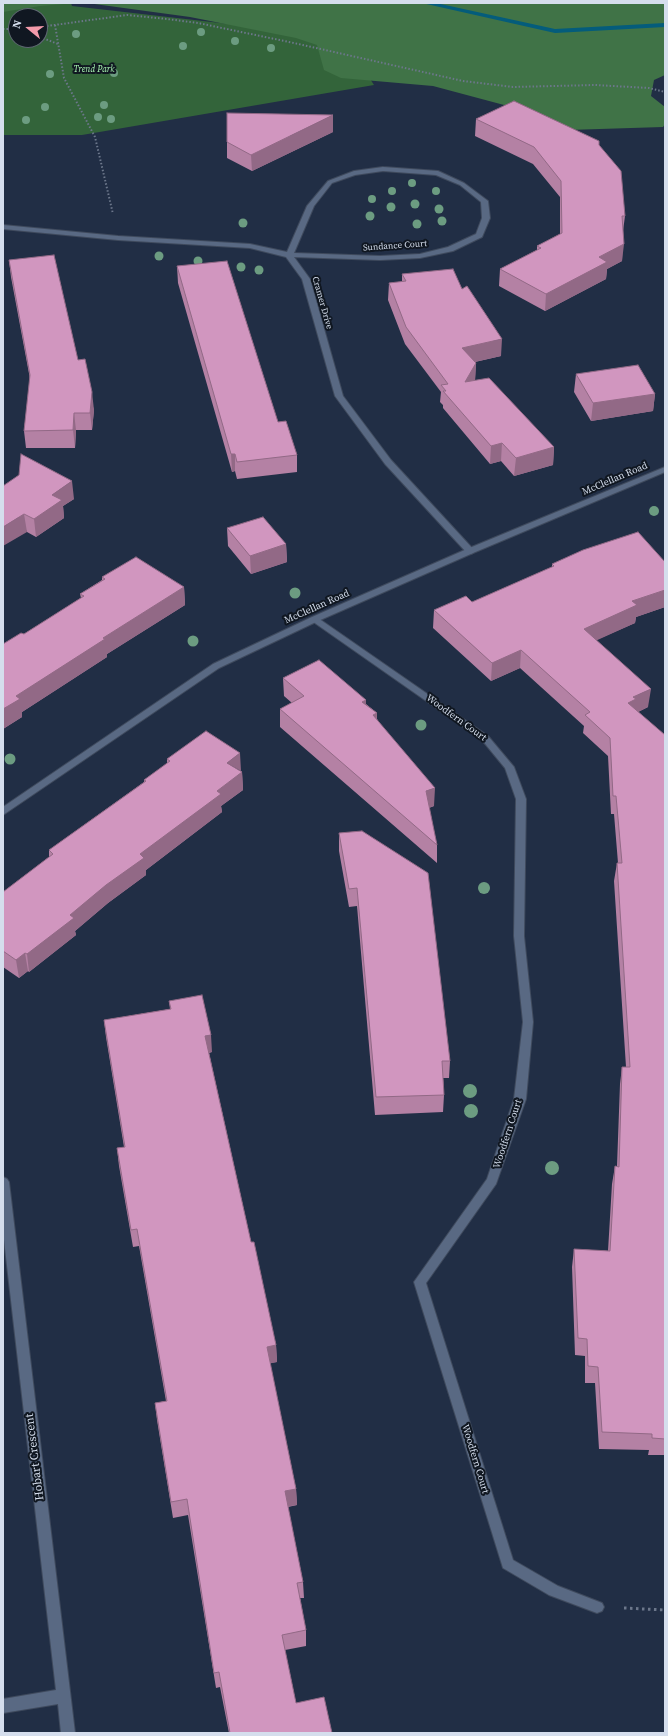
<!DOCTYPE html>
<html>
<head>
<meta charset="utf-8">
<style>
	body { margin:0 }
	#map { position:relative; width:668px; height:1736px; overflow:hidden; background:#212e45; font-family:"Source Serif 4",serif }
	canvas { display:block }
	.frame { position:absolute; inset:0; border:4px solid #d5deed; pointer-events:none }
	.north { position:absolute; left:8px; top:8px; width:40px; height:40px; box-sizing:border-box; background:#101721; border:1px solid #5f6773; border-radius:50%; rotate:288deg; font-size:11px; font-weight:700; line-height:16px; text-align:center; color:#d5deed }
	.north::after { content:''; display:block; margin:auto; width:14px; height:18px; background:#f39aaa; clip-path:polygon(50% 0,100% 100%,50% 72%,0 100%) }
</style>
</head>
<body>
<div id="map">
<canvas width="668" height="1736"></canvas>
<div class="frame"></div>
<div class="north">N</div>
</div>
<script>
const ctx = document.querySelector('canvas').getContext('2d');
ctx.lineJoin = 'round';
function fillPath(path, color) { ctx.fillStyle = color; ctx.fill(path, 'evenodd'); }
const poly = rows => new Path2D(rows.map(r => 'M' + r).join(''));
function trace(path, color, width, dash) { ctx.strokeStyle = color; ctx.lineWidth = width; ctx.lineCap = dash ? 'butt' : 'round'; ctx.setLineDash(dash || []); ctx.stroke(path); }
function write(font, color, halo, rows, align = 'center') {
  ctx.font = font + ' "Source Serif 4",serif'; ctx.lineWidth = 4; ctx.setLineDash([]); ctx.textBaseline = 'middle'; ctx.strokeStyle = halo; ctx.fillStyle = color; for (const [text, x, y, turn = 0] of rows) {
    ctx.save(); ctx.translate(x, y); ctx.rotate((+turn || 0) * Math.PI / 180); ctx.textAlign = isNaN(turn) ? turn : align; if (halo) ctx.strokeText(text, 0, 0); ctx.fillText(text, 0, 0); ctx.restore();
  }
}
const green = poly([
	[3,3,71,3,72,6,343,37,374,85,82,135,3,135],
	[16,16,40,16,40,40,16,40]
]);
const forest = poly([
	[3,3,76,3,40,6,3,12],
	[87,3,665,3,665,75,654,80,651,96,665,107,665,124,663,127,568,130,519,109,433,86,341,78,324,70,317,45,296,38,190,17]
]);
const stream = poly([
	[422,3,436,3,555,29,665,23,665,27,555,33,422,3]
]);
const pathFar1 = poly([
	[55,25,64,78,95,137,113,214],
	[40,27,127,15,167,19,198,23,294,43,463,81,513,87,595,85,649,88,665,92],
	[3,29,16,29],
	[40,37,58,44]
]);
const path = poly([
	[624,1608,665,1610]
]);
const minor = poly([
	[383,167,438,171,464,183,488,201,490,218,482,237,453,251,420,258,380,260,294,257,310,279,343,396,391,460,473,549,474,551,473,553,470,554,467,553,385,464,335,396,302,279,286,257,250,248,118,240,3,229,3,225,118,236,250,244,287,252,307,206,328,181,354,171,383,167],
	[383,171,436,175,460,185,481,202,482,218,476,234,448,247,420,254,380,256,294,253,314,206,332,183,355,175,383,171],
	[315,616,488,736,514,767,526,799,524,936,533,1022,526,1099,496,1184,426,1283,513,1560,558,1586,602,1603,604,1607,602,1611,597,1613,549,1595,503,1568,414,1282,487,1179,514,1099,523,1022,514,936,516,799,505,768,482,740,312,621,311,619,315,616],
	[3,1177,7,1179,9,1182,75,1733,61,1733,58,1704,3,1713,3,1699,56,1690,3,1231,3,1177]
]);
const tertiary = poly([
	[665,467,665,472,473,553,318,621,219,668,3,815,3,807,213,664,312,617,467,549,665,467]
]);
const trees = [
	[201,32,4],
	[76,34,4],
	[235,41,4],
	[183,46,4],
	[271,48,4],
	[114,73,4],
	[50,74,4],
	[104,105,4],
	[45,107,4],
	[98,117,4],
	[111,119,4],
	[26,120,4],
	[412,183,4],
	[392,191,4],
	[436,191,4],
	[372,199,4],
	[415,204,4.5],
	[391,207,4.5],
	[439,209,4.5],
	[370,216,4.5],
	[442,221,4.5],
	[243,223,4.5],
	[417,224,4.5],
	[159,256,4.5],
	[198,261,4.5],
	[241,267,4.5],
	[259,270,4.5],
	[654,511,5],
	[295,593,5.5],
	[193,641,5.5],
	[421,725,5.5],
	[10,759,5.5],
	[484,888,6],
	[470,1091,7],
	[471,1111,7],
	[552,1168,7]
];
const wall = poly([
	[476,119,599,145,625,216,623,231,622,261,607,269,606,279,545,311,499,286,500,269,537,250,537,246,560,234,560,197,533,164,475,136],
	[333,132,252,171,227,158,227,142],
	[9,260,78,360,94,410,92,430,76,430,75,448,26,448,24,431,30,379,11,277],
	[177,266,278,422,297,455,297,472,237,479,235,471,232,472,178,283],
	[402,274,462,289,501,356,475,362,476,363,475,380,554,447,553,465,514,476,501,461,490,464,443,408,443,405,440,402,441,392,405,344,388,300,389,283,402,282],
	[576,374,655,394,653,411,591,421,574,392],
	[3,486,74,499,63,506,64,518,36,537,27,532],
	[227,528,286,544,287,562,251,574,228,546],
	[665,562,665,607,636,617,635,623,596,640,648,707,638,712,665,735,665,1455,648,1455,649,1450,599,1449,595,1383,585,1383,585,1356,575,1355,572,1267,574,1249,608,1251,612,1184,615,1166,617,1166,620,1084,622,1067,626,1067,614,881,617,863,618,863,614,814,611,814,608,756,583,733,584,726,520,668,491,681,433,628,434,610,472,602,552,567,552,564],
	[102,577,184,587,185,605,107,654,107,657,22,712,22,717,3,729,24,634,81,598,80,594,102,580],
	[283,678,366,700,366,704,377,713,377,719,434,806,429,808,437,845,437,863,280,727,280,709,292,703,284,696],
	[167,759,241,771,242,772,243,790,221,806,222,812,146,870,146,875,108,903,75,931,76,935,29,972,28,971,19,978,3,967,3,892,49,857,49,850,144,782,144,780,167,764],
	[339,833,450,1061,449,1078,443,1078,444,1095,443,1112,375,1115,357,906,349,907,339,851],
	[169,1001,212,1052,209,1053,251,1242,276,1345,277,1362,270,1363,296,1489,297,1505,288,1507,303,1582,304,1598,300,1598,306,1630,306,1646,285,1650,296,1703,332,1733,229,1733,220,1687,216,1688,188,1515,173,1518,157,1420,155,1403,166,1401,139,1246,133,1247,119,1166,117,1148,124,1147,106,1037,104,1020,170,1009]
]);
const shadedWall = poly([
	[333,115,333,132,252,171,251,155],
	[624,244,622,261,607,269,606,279,545,311,546,294,599,257],
	[502,339,501,356,461,365,462,348],
	[476,363,475,381,465,382],
	[92,392,94,410,92,430,90,413],
	[655,394,653,411,591,421,593,403],
	[74,413,76,430,75,448,73,430],
	[502,443,501,461,490,464,491,446],
	[554,447,553,465,514,476,516,458],
	[231,454,235,454,235,471,232,472],
	[72,481,74,499,63,506,64,518,36,537,34,519,52,495],
	[24,514,27,532,3,546,3,527],
	[286,544,287,562,251,574,250,556],
	[184,587,185,605,107,654,107,657,22,712,22,717,3,729,3,709,16,696,103,638],
	[665,590,665,607,636,617,635,623,582,647,584,629,632,601],
	[521,650,520,668,491,681,492,663],
	[651,689,648,707,634,714,628,703,633,697],
	[366,700,366,718,362,702],
	[377,713,376,731,373,715],
	[240,753,241,771,227,763],
	[242,772,243,790,221,806,222,812,146,870,146,875,108,903,75,931,76,935,29,972,27,954,70,915,140,854,217,791],
	[435,788,434,806,425,809,426,791],
	[25,953,28,971,19,978,16,960],
	[211,1035,212,1052,206,1053,205,1036],
	[276,1345,277,1362,267,1364,267,1347],
	[296,1489,297,1505,285,1507,285,1491]
]);
const building = poly([
	[514,101,599,141,599,145,621,171,625,216,622,216,624,244,599,257,607,262,546,294,500,269,541,248,537,246,562,233,561,181,534,147,476,119,514,101],
	[227,113,333,115,251,155,227,142,227,113],
	[54,255,78,360,85,359,92,392,90,413,74,413,73,430,24,431,30,375,9,260,54,255],
	[227,261,278,422,286,421,297,455,237,462,235,454,231,454,177,266,227,261],
	[453,269,462,289,467,286,502,339,462,348,476,363,465,382,489,378,554,447,516,458,502,443,491,446,443,391,446,391,441,385,448,384,406,327,389,283,406,281,402,274,453,269],
	[638,365,655,394,593,403,576,374,638,365],
	[21,454,72,481,52,495,62,500,34,519,24,514,3,527,3,486,19,475,21,454],
	[263,517,286,544,250,556,227,528,263,517],
	[638,532,665,562,665,590,632,601,637,605,584,629,651,689,633,697,636,699,628,703,665,735,665,1439,652,1438,652,1434,602,1432,598,1367,588,1366,587,1339,578,1338,574,1249,610,1251,615,1166,619,1167,622,1067,630,1067,617,863,622,863,616,796,613,796,610,738,585,715,590,712,521,650,492,663,434,610,466,596,472,602,554,566,552,564,583,550,638,532],
	[136,557,184,587,103,638,105,639,16,696,20,699,3,709,3,644,21,633,24,634,84,596,80,594,105,579,102,577,136,557],
	[319,660,366,700,362,702,377,713,373,715,435,788,426,791,437,845,280,709,304,696,283,678,319,660],
	[206,731,240,753,227,763,242,772,217,791,221,794,140,854,144,858,106,885,70,915,74,918,27,954,25,953,16,960,3,951,3,892,53,854,49,850,146,781,144,780,170,761,167,759,206,731],
	[362,831,428,873,450,1061,442,1061,444,1095,376,1097,357,888,349,889,339,833,362,831],
	[202,995,211,1035,205,1036,251,1242,254,1242,276,1345,267,1347,296,1489,285,1491,303,1582,297,1583,306,1630,282,1635,296,1703,324,1697,332,1733,230,1733,219,1672,214,1673,187,1499,171,1502,155,1403,167,1401,137,1229,131,1230,117,1148,125,1147,104,1020,171,1009,169,1001,202,995]
]);
const farParknames = [
	["Trend Park",94,70]
];
const farStreetnames = [
	["Sundance Court",395,246,-4],
	["Cramer Drive",322,303,74]
];
const streetNames = [
	["McClellan Road",615,479,-23],
	["McClellan Road",317,607,-24],
	["Woodfern Court",456,718,36],
	["Woodfern Court",508,1134,-72],
	["Woodfern Court",475,1459,73]
];
const nearStreetnames = [
	["Hobart Crescent",35,1457,-97]
];
fillPath(green, '#33643a');
fillPath(forest, '#407347');
fillPath(stream, '#045c7b');
trace(minor, '#3f4a5d', 2);
trace(tertiary, '#3f4a5d', 2);
trace(pathFar1, '#6c778b', 2, [1.5, 2]);
trace(path, '#6c778b', 3, [2.5, 3.5]);
fillPath(minor, '#596983');
fillPath(tertiary, '#596983');
ctx.fillStyle = '#6c9c81';
for (const [x, y, r] of trees) { ctx.beginPath(); ctx.arc(x, y, r, 0, 2 * Math.PI); ctx.fill(); }
fillPath(wall, '#b481a4');
fillPath(shadedWall, '#926986');
fillPath(building, '#d196bf');
trace(building, '#926986', 1);
write('italic 9px', '#aaf6b2', '#101721', farParknames);
write('9px', '#d5deed', '#101721', farStreetnames);
write('10px', '#d5deed', '#101721', streetNames);
write('12px', '#d5deed', '#101721', nearStreetnames);
</script>
</body>
</html>
